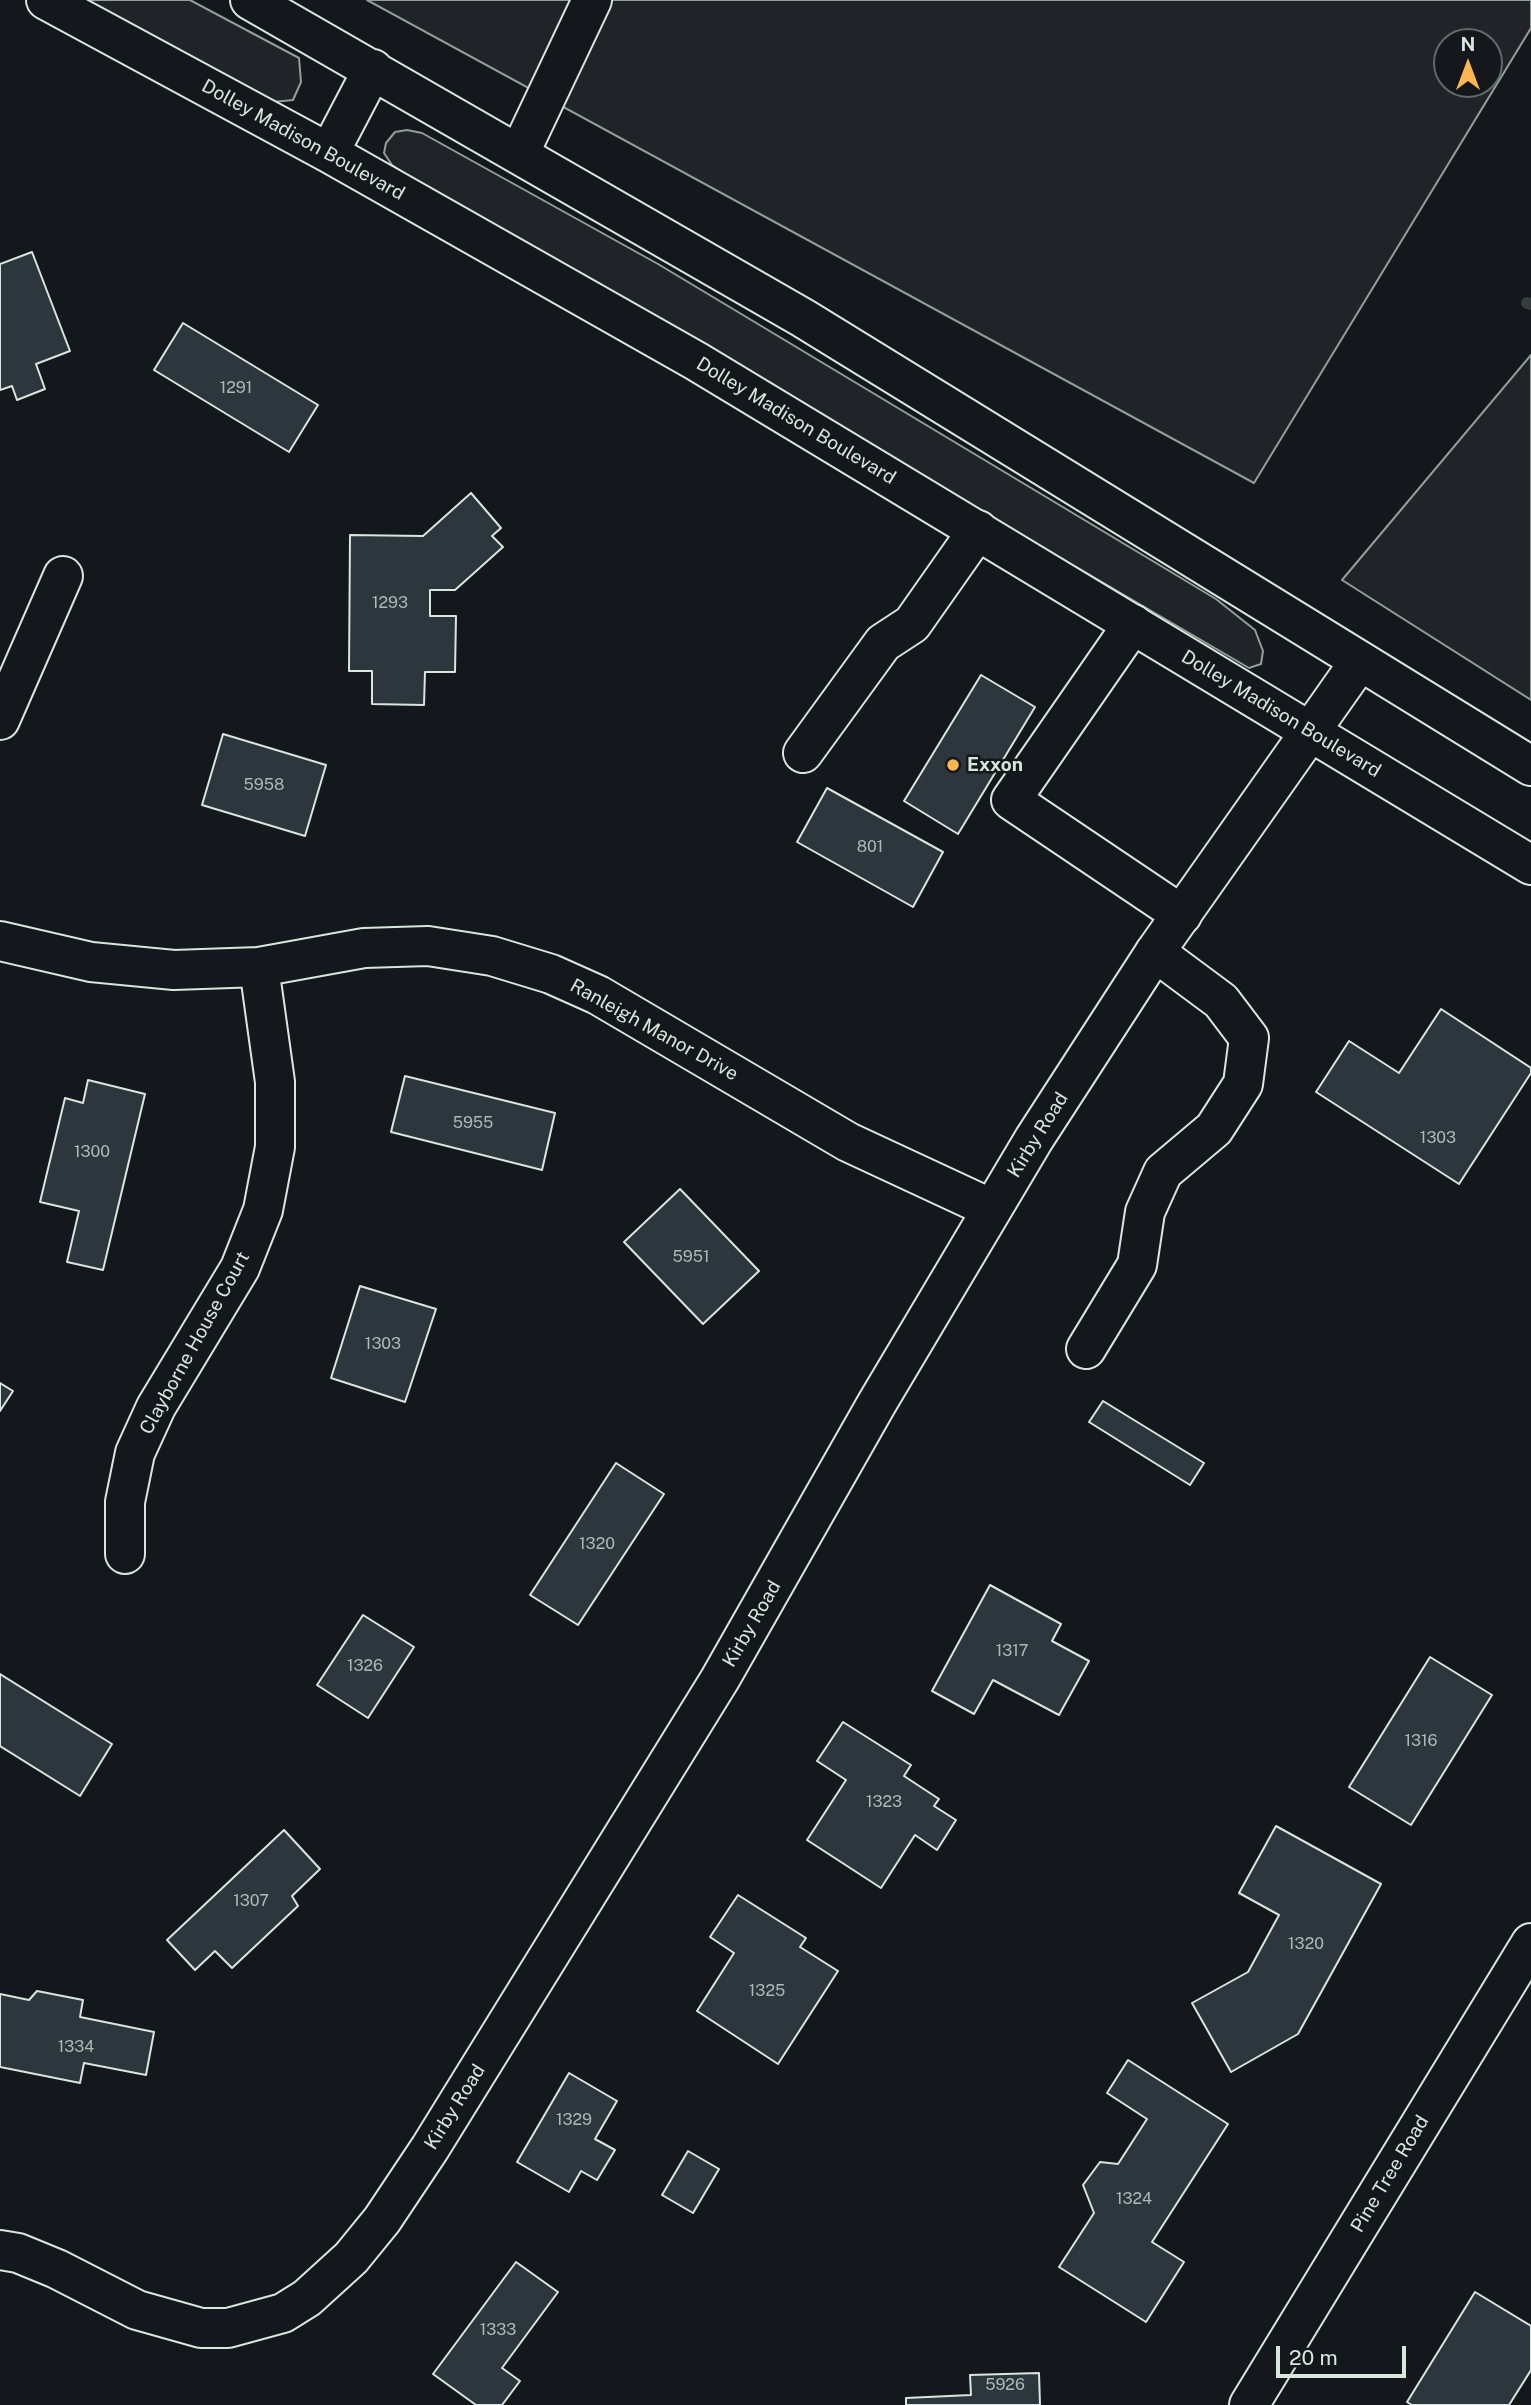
<!DOCTYPE html>
<html>
<head>
<meta charset="utf-8">
<style>
	body { margin:0 }
	#map { position:relative; width:1531px; height:2405px; overflow:hidden; background:#14181c; font-family:"Public Sans",sans-serif }
	canvas { display:block }
	.north { position:absolute; left:1433px; top:28px; width:70px; height:70px; box-sizing:border-box; background:#14181c; border:2px solid #626a69; border-radius:50%; rotate:0deg; font-size:19px; font-weight:700; line-height:28px; text-align:center; color:#d8e6dc }
	.north::after { content:''; display:block; margin:auto; width:24px; height:32px; background:#ffb74d; clip-path:polygon(50% 0,100% 100%,50% 72%,0 100%) }
	.scale { position:absolute; left:1276px; top:2346px; width:130px; height:32px; box-sizing:border-box; border:4px solid #d8e6dc; border-top:0; padding-left:9px; font-size:21px; line-height:24px; white-space:nowrap; color:#d8e6dc; -webkit-text-stroke:5px #14181c; paint-order:stroke }
</style>
</head>
<body>
<div id="map">
<canvas width="1531" height="2405"></canvas>
<div class="north">N</div>
<div class="scale">20 m</div>
</div>
<script>
const ctx = document.querySelector('canvas').getContext('2d');
ctx.lineJoin = 'round';
function fillPath(path, color) { ctx.fillStyle = color; ctx.fill(path, 'evenodd'); }
const poly = rows => new Path2D(rows.map(r => 'M' + r).join(''));
function trace(path, color, width, dash) { ctx.strokeStyle = color; ctx.lineWidth = width; ctx.lineCap = dash ? 'butt' : 'round'; ctx.setLineDash(dash || []); ctx.stroke(path); }
function write(font, color, halo, rows, align = 'center') {
  ctx.font = font + ' "Public Sans",sans-serif'; ctx.lineWidth = 5; ctx.setLineDash([]); ctx.textBaseline = 'middle'; ctx.strokeStyle = halo; ctx.fillStyle = color; for (const [text, x, y, turn = 0] of rows) {
    ctx.save(); ctx.translate(x, y); ctx.rotate((+turn || 0) * Math.PI / 180); ctx.textAlign = isNaN(turn) ? turn : align; if (halo) ctx.strokeText(text, 0, 0); ctx.fillText(text, 0, 0); ctx.restore();
  }
}
const green = poly([
	[78,0,190,0,299,58,301,82,293,100,273,102,78,0],
	[367,0,1531,0,1531,28,1254,483,367,0],
	[1447,42,1489,42,1489,84,1447,84,1447,42],
	[407,130,422,133,658,264,1216,599,1255,630,1263,651,1261,664,1249,668,419,183,392,165,384,153,386,143,395,132,407,130],
	[1531,355,1531,700,1342,580,1531,355]
]);
const stream = poly([
	[1527,303,1531,304]
]);
const building = poly([
	[32,252,70,351,36,364,45,389,17,400,12,386,0,390,0,264,32,252],
	[183,323,318,405,289,452,154,370,183,323],
	[471,493,501,528,492,536,503,547,455,590,430,590,430,616,456,616,455,672,425,672,424,705,372,704,372,671,349,671,350,535,423,536,471,493],
	[981,675,1035,707,958,834,904,801,981,675],
	[223,734,326,765,305,836,202,805,223,734],
	[827,788,943,852,913,907,797,842,827,788],
	[1441,1009,1531,1068,1531,1073,1459,1184,1316,1092,1349,1041,1399,1073,1441,1009],
	[405,1076,555,1113,542,1170,391,1132,405,1076],
	[88,1080,145,1094,103,1270,67,1262,79,1211,40,1202,65,1098,83,1103,88,1080],
	[680,1189,759,1271,703,1324,624,1242,680,1189],
	[360,1286,436,1309,405,1402,331,1378,360,1286],
	[0,1383,13,1391,0,1411,0,1383],
	[1103,1401,1204,1463,1190,1485,1089,1422,1103,1401],
	[616,1463,664,1494,578,1625,530,1595,616,1463],
	[990,1585,1061,1624,1052,1641,1089,1661,1059,1715,993,1680,974,1714,932,1691,990,1585],
	[363,1615,414,1647,368,1718,317,1685,363,1615],
	[1430,1657,1492,1695,1411,1825,1349,1787,1430,1657],
	[0,1674,112,1744,80,1796,0,1746,0,1674],
	[843,1722,911,1765,904,1776,939,1799,934,1806,956,1820,937,1850,915,1835,881,1888,807,1840,846,1780,817,1761,843,1722],
	[1276,1826,1381,1884,1298,2034,1231,2072,1192,2003,1248,1972,1279,1915,1239,1893,1276,1826],
	[284,1830,320,1869,292,1896,298,1906,232,1968,215,1951,195,1970,167,1940,284,1830],
	[738,1895,806,1938,800,1947,838,1971,778,2064,697,2011,734,1953,710,1937,738,1895],
	[37,1991,83,2000,80,2017,154,2032,146,2075,84,2063,80,2083,0,2067,0,1994,29,2000,37,1991],
	[1128,2060,1228,2124,1152,2242,1184,2262,1146,2322,1059,2267,1094,2213,1083,2185,1100,2162,1118,2164,1147,2119,1107,2093,1128,2060],
	[569,2073,617,2101,595,2139,615,2150,597,2180,581,2171,569,2192,517,2162,569,2073],
	[688,2151,719,2169,693,2213,662,2195,688,2151],
	[516,2262,558,2292,502,2368,520,2381,502,2405,476,2405,433,2374,516,2262],
	[1475,2292,1531,2326,1531,2370,1509,2405,1412,2405,1407,2402,1475,2292],
	[1039,2373,1040,2405,906,2405,906,2398,971,2395,970,2375,1039,2373]
]);
const minor = poly([
	[520,152,592,0],
	[1133,624,1011,800,1182,915],
	[0,720,63,576],
	[803,753,883,643,912,624,978,530],
	[0,941,91,962,174,970,259,967,364,948,428,946,492,956,551,974,598,995,848,1142,992,1209],
	[1086,1349,1137,1265,1145,1212,1163,1172,1214,1129,1243,1084,1249,1038,1221,1001,1155,952],
	[125,1554,125,1502,135,1453,156,1407,240,1268,263,1210,275,1147,275,1082,259,967],
	[1249,2405,1531,1943]
]);
const major = poly([
	[46,0,329,153,696,361,1531,865],
	[250,0,803,318,1531,766],
	[329,153,373,69],
	[0,2250,18,2253,57,2269,137,2310,201,2328,228,2328,283,2313,307,2298,351,2258,382,2220,430,2148,720,1679,877,1403,1034,1139,1155,952,1360,661]
]);
const markers = [
	[953,765,7,"#ffb74d"]
];
const numberNames = [
	["1291",236,388],
	["1293",390,603],
	["5958",264,785],
	["801",870,847],
	["5955",473,1123],
	["1303",1438,1138],
	["1300",92,1152],
	["5951",691,1257],
	["1303",383,1344],
	["1320",597,1544],
	["1317",1012,1651],
	["1326",365,1666],
	["1316",1421,1741],
	["1323",884,1802],
	["1307",251,1901],
	["1320",1306,1944],
	["1325",767,1991],
	["1334",76,2047],
	["1329",574,2120],
	["1324",1134,2199],
	["1333",498,2330],
	["5926",1005,2385]
];
const streetNames = [
	["Dolley Madison Boulevard",303,140,29],
	["Dolley Madison Boulevard",796,421,31],
	["Dolley Madison Boulevard",1281,714,31],
	["Ranleigh Manor Drive",654,1030,29],
	["Kirby Road",1038,1135,-58],
	["Clayborne House Court",195,1343,-61],
	["Kirby Road",752,1624,-60],
	["Kirby Road",455,2107,-58],
	["Pine Tree Road",1390,2174,-59]
];
const poiNames = [
	["Exxon",967,765]
];
fillPath(green, '#202428');
trace(green, '#939e99', 2);
trace(stream, '#363b3e', 12);
fillPath(building, '#2c363c');
trace(building, '#d8e6dc', 2);
trace(minor, '#d8e6dc', 42);
trace(major, '#d8e6dc', 42);
trace(minor, '#14181c', 38);
trace(major, '#14181c', 38);
for (const [x, y, r, color] of markers) { const dot = new Path2D(); dot.arc(x, y, r, 0, 2 * Math.PI); ctx.fillStyle = color; ctx.fill(dot); trace(dot, '#14181c', 2.5); }
write('16px', '#adbab4', null, numberNames);
write('19px', '#d8e6dc', '#14181c', streetNames);
write('bold 19px', '#d8e6dc', '#14181c', poiNames, 'left');
</script>
</body>
</html>
